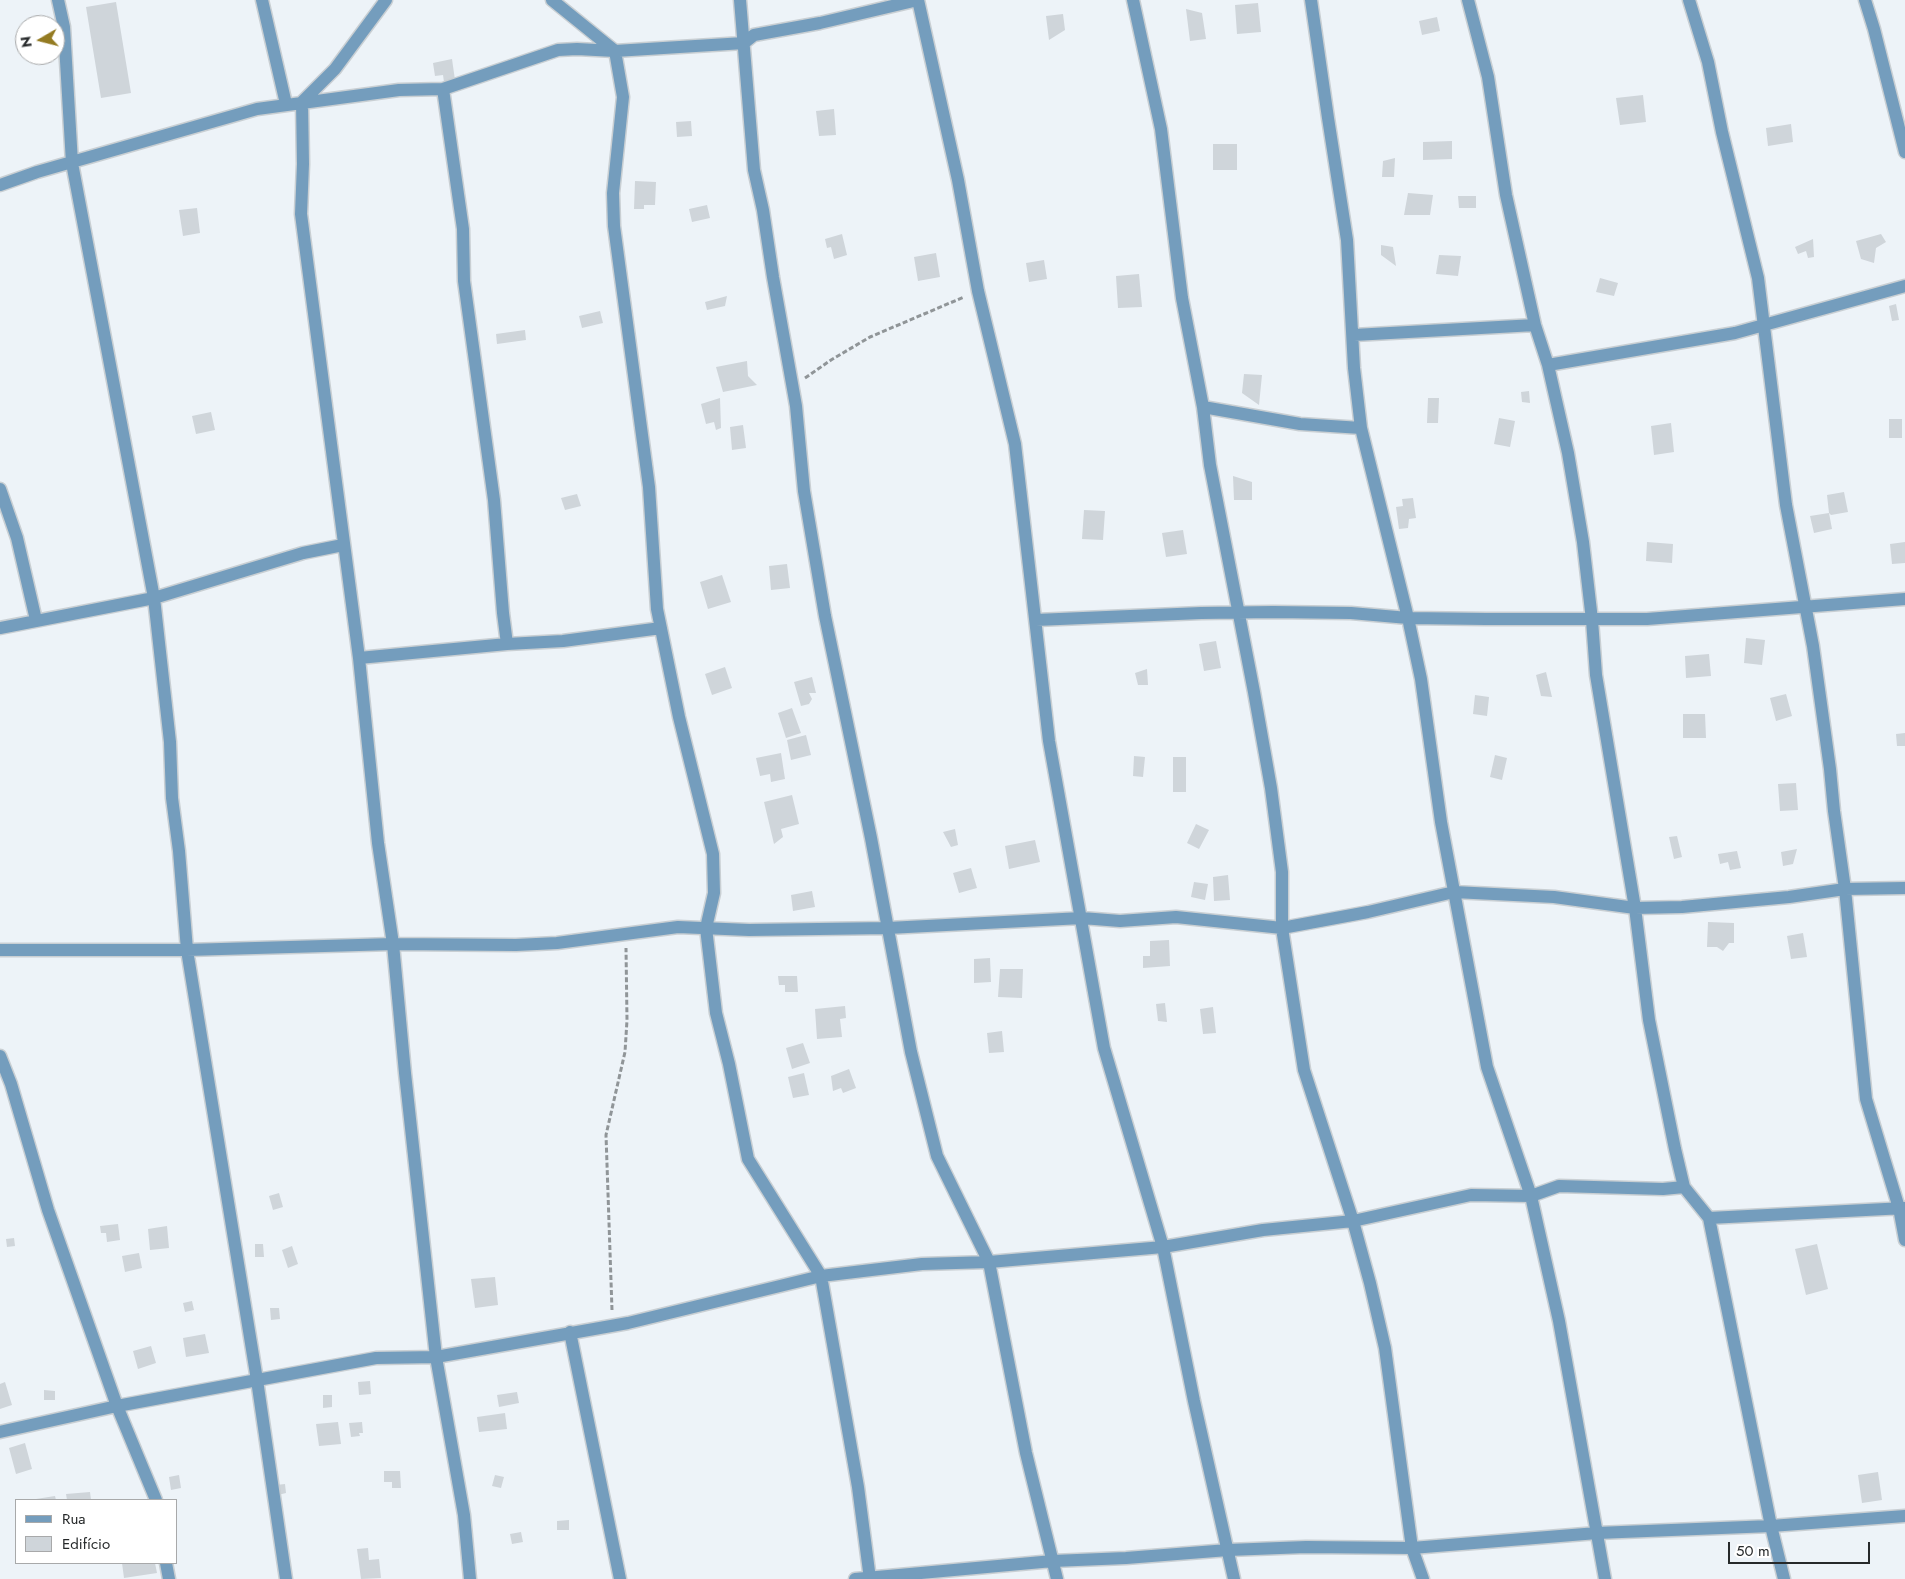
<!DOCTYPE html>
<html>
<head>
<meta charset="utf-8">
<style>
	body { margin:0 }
	#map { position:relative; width:1905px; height:1579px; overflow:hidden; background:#edf3f8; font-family:Jost,sans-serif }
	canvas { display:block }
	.legend { position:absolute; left:15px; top:1499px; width:162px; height:65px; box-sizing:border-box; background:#fff; border:1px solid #a8a9aa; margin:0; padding:6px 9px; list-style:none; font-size:15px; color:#26292a }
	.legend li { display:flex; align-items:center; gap:10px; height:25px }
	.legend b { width:25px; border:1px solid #a8a9aa }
	.north { position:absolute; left:15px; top:15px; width:50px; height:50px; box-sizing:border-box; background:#fff; border:1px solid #a8a9aa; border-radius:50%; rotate:262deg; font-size:14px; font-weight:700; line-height:20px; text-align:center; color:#26292a }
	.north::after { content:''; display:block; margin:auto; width:18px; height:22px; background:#947b22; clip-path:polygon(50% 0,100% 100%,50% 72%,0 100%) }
	.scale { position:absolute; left:1728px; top:1542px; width:142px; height:22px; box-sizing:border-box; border:2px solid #26292a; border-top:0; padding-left:6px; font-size:15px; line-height:18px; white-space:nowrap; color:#26292a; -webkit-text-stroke:4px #fff; paint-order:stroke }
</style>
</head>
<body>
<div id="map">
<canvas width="1905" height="1579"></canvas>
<ul class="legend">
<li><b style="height:6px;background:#749dbd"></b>Rua</li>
<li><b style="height:14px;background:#cfd5da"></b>Edifício</li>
</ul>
<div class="north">N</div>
<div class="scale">50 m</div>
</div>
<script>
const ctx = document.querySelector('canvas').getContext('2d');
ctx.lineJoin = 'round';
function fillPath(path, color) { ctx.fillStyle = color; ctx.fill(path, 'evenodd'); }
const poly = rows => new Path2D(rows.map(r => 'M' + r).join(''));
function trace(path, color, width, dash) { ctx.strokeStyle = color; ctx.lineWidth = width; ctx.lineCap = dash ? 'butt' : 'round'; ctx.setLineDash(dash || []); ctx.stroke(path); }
const building = poly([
	[116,2,131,93,101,98,86,7],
	[1258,3,1261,32,1237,34,1235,5],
	[1186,9,1202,13,1206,39,1190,41],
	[1063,14,1065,30,1049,40,1046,16],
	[1437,17,1440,31,1422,35,1419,21],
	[452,59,455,80,444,82,443,75,435,76,433,63],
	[1643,95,1646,122,1620,125,1616,98],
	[834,109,836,135,819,136,816,111],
	[691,121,692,136,677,137,676,122],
	[1791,124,1793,142,1768,146,1766,128],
	[1452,141,1452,159,1423,160,1423,142],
	[1213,144,1237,144,1237,170,1213,170],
	[1395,158,1394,177,1382,177,1383,161],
	[635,181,656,182,655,205,644,205,644,209,634,209],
	[1408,193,1433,195,1430,215,1404,215],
	[1458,196,1476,196,1476,208,1459,208],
	[707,205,710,218,692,222,689,209],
	[197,208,200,233,183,236,179,210],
	[842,234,847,255,834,259,831,247,827,248,825,239],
	[1881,234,1886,242,1876,248,1874,263,1861,259,1856,241],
	[1813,239,1814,257,1808,258,1806,251,1798,254,1795,247],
	[1381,245,1393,247,1396,266,1381,255],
	[936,253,940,277,918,281,914,257],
	[1439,255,1461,256,1458,276,1436,274],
	[1044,260,1047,279,1029,282,1026,263],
	[1139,274,1142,307,1118,308,1116,276],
	[1600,278,1618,283,1614,296,1596,292],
	[727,296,725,306,707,310,705,302],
	[1896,304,1899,320,1892,321,1889,306],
	[600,311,603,323,582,328,579,316],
	[525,330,526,340,497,344,496,334],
	[747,361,748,376,757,385,723,392,716,367],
	[1244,374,1262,375,1259,405,1242,393],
	[1529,391,1530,403,1522,402,1521,392],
	[720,398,721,428,716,430,714,422,706,424,701,404],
	[1428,398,1439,398,1438,423,1427,423],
	[211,412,215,430,196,434,192,416],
	[1499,418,1515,421,1510,447,1494,444],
	[1889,419,1902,419,1902,438,1889,438],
	[1671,423,1674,452,1654,455,1651,426],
	[743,425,746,448,732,450,730,427],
	[1233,476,1252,482,1252,500,1234,500],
	[1844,492,1848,512,1831,515,1829,513,1827,495],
	[577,494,581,506,565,510,561,498],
	[1413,498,1416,518,1409,519,1408,528,1399,529,1396,507,1403,506,1402,499],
	[1084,510,1105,511,1103,540,1082,539],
	[1829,513,1832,529,1814,533,1810,516],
	[1183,530,1187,554,1166,557,1162,533],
	[1647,542,1673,544,1672,563,1646,561],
	[1905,542,1905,563,1892,564,1890,544],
	[787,564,790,588,771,590,769,566],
	[722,575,731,602,708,609,700,582],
	[1746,638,1765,640,1762,665,1744,663],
	[1216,641,1221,668,1204,671,1199,644],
	[1709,654,1711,676,1686,678,1685,656],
	[725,667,732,688,712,695,705,674],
	[1147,669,1148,685,1138,685,1135,673],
	[1546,672,1552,697,1541,696,1536,675],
	[812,677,816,693,809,693,812,699,809,704,801,706,794,682],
	[1786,694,1792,716,1776,721,1770,698],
	[1475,695,1489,697,1487,716,1473,714],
	[792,708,801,733,786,738,778,713],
	[1683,714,1705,714,1706,738,1683,738],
	[1905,733,1905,746,1897,746,1896,734],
	[806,735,811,755,791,760,787,740],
	[781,753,785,779,771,782,770,774,760,776,756,758],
	[1495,755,1507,758,1502,780,1490,777],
	[1134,756,1145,757,1143,777,1133,776],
	[1173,757,1186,757,1186,792,1173,792],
	[1796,783,1798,810,1780,811,1778,784],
	[792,795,799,824,781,829,783,837,774,844,764,802],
	[1196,824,1209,830,1199,849,1187,843],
	[955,829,958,845,951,847,943,832],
	[1677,836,1682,857,1674,859,1669,837],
	[1035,840,1040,862,1009,869,1005,846],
	[1797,849,1793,864,1783,866,1781,852],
	[1737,851,1741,868,1730,870,1728,862,1720,864,1718,854],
	[971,868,977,888,959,893,953,873],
	[1228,875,1230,900,1214,901,1213,877],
	[1194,882,1208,884,1205,900,1191,897],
	[812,891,815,907,793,911,791,895],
	[1708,922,1734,923,1734,943,1729,943,1723,951,1717,947,1707,947],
	[1803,933,1807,957,1791,959,1787,936],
	[1169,940,1170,966,1143,968,1143,956,1150,956,1150,941],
	[990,958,991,982,974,983,974,959],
	[1000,969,1023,969,1022,998,998,997],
	[778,976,797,976,798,992,785,992,785,985,779,985],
	[1165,1003,1167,1022,1158,1021,1156,1004],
	[845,1006,846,1018,840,1019,842,1037,817,1039,815,1009],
	[1213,1007,1216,1033,1203,1034,1200,1009],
	[1002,1031,1004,1052,989,1053,987,1033],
	[803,1043,810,1063,792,1069,786,1048],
	[849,1069,856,1088,843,1093,841,1088,833,1091,831,1076],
	[804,1073,809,1095,793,1098,788,1077],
	[279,1193,283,1207,273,1210,269,1196],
	[118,1224,120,1240,107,1242,106,1233,101,1233,100,1226],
	[167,1226,169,1248,150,1250,148,1229],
	[14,1238,15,1246,7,1247,6,1239],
	[255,1244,263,1244,264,1257,255,1257],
	[1817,1244,1828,1289,1806,1295,1795,1249],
	[292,1246,298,1264,288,1268,282,1250],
	[139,1253,142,1268,125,1272,122,1256],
	[495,1277,498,1305,475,1308,471,1279],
	[192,1301,194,1310,185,1312,183,1303],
	[270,1308,279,1308,280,1319,271,1320],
	[205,1334,209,1353,186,1357,183,1338],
	[151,1346,156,1363,138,1369,133,1351],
	[370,1381,371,1394,359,1395,358,1382],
	[5,1382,12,1405,0,1409,0,1384],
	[44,1390,55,1391,55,1400,44,1400],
	[517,1392,519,1403,499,1407,497,1395],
	[323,1395,332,1395,332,1407,323,1408],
	[505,1413,507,1429,479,1432,477,1417],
	[338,1422,341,1444,319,1446,316,1424],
	[362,1422,363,1433,359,1433,360,1436,351,1437,349,1423],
	[25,1443,32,1469,16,1474,9,1448],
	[384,1471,400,1471,401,1488,392,1488,392,1482,384,1482],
	[1878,1472,1882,1500,1862,1503,1858,1475],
	[179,1475,181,1488,171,1490,169,1477],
	[495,1475,504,1477,501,1488,492,1486],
	[285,1484,286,1493,278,1495,276,1485],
	[90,1492,91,1500,67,1500,66,1494],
	[55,1496,56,1500,36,1500,36,1499],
	[569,1520,569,1530,557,1530,557,1521],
	[521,1532,523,1542,512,1544,510,1534],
	[368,1548,369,1560,379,1559,381,1578,361,1579,357,1549],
	[122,1563,155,1563,157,1573,124,1578]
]);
const path = poly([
	[805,378,831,360,870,337,964,297],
	[612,1310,606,1135,625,1052,627,1020,626,948]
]);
const minor = poly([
	[58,0,64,27,72,163,154,598,170,742,172,798,179,851,187,950,257,1380,286,1579],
	[262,0,286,104],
	[386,0,335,69,302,102,303,164,301,214,359,658,378,843,393,944,405,1073,436,1357,464,1515,470,1579],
	[552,0,615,51,623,97,613,193,614,226,649,487,657,609,679,717,713,854,714,893,706,928,716,1013,729,1064,748,1159,821,1276,858,1487,870,1579],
	[740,0,754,170,763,210,773,277,796,406,804,491,825,616,871,838,911,1052,937,1156,989,1262,1026,1453,1057,1579],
	[918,0,958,180,978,291,1015,444,1049,741,1104,1048,1163,1247,1194,1401,1234,1579],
	[1133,0,1161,129,1182,298,1203,407,1210,465,1254,692,1271,788,1282,872,1282,928,1304,1070,1353,1221,1370,1283,1385,1348,1412,1548,1423,1579],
	[1311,0,1328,118,1347,240,1354,368,1361,428,1408,618,1421,679,1441,822,1487,1067,1531,1196,1559,1321,1605,1579],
	[1468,0,1488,77,1506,195,1535,325,1548,365,1568,453,1583,542,1592,620,1596,675,1635,908,1649,1020,1675,1149,1684,1187,1709,1218,1771,1526,1784,1579],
	[1689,0,1708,62,1722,132,1758,278,1786,505,1813,646,1830,769,1834,811,1845,889,1866,1099,1899,1208,1905,1240],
	[1865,0,1874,29,1905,152],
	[443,89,463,229,464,281,494,500,503,613,507,644],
	[0,185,37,172,257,109,399,90,443,89,558,50,577,49,615,51,744,43,754,35,820,23,918,0],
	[1354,335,1535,325],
	[1548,365,1735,333,1905,286],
	[1203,407,1300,424,1361,428],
	[0,489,17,538,36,620],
	[1036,620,1201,613,1273,612,1351,613,1408,618,1486,619,1647,619,1905,599],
	[0,628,154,598,303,553,343,545],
	[359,658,507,644,563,641,661,628],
	[0,950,187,950,393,944,516,945,557,943,678,927,749,930,888,928,1082,918,1120,921,1176,917,1282,928,1368,912,1454,892,1554,897,1635,908,1682,907,1789,897,1845,889,1905,888],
	[0,1056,11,1084,48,1210,117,1406,156,1500],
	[1709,1218,1905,1208],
	[570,1332,620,1579],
	[0,1432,117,1406,376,1358,436,1357,628,1323,821,1276,922,1264,989,1262,1163,1247,1263,1230,1353,1221,1471,1195,1531,1196,1559,1186,1663,1189,1684,1187],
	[166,1563,169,1579],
	[855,1579,1053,1561,1126,1558,1228,1550,1306,1547,1412,1548,1597,1533,1771,1526,1905,1516]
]);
fillPath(building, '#cfd5da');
trace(minor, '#c9cfd3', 15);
trace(path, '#909598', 3, [5, 2.5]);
trace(minor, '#749dbd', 12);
</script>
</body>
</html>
